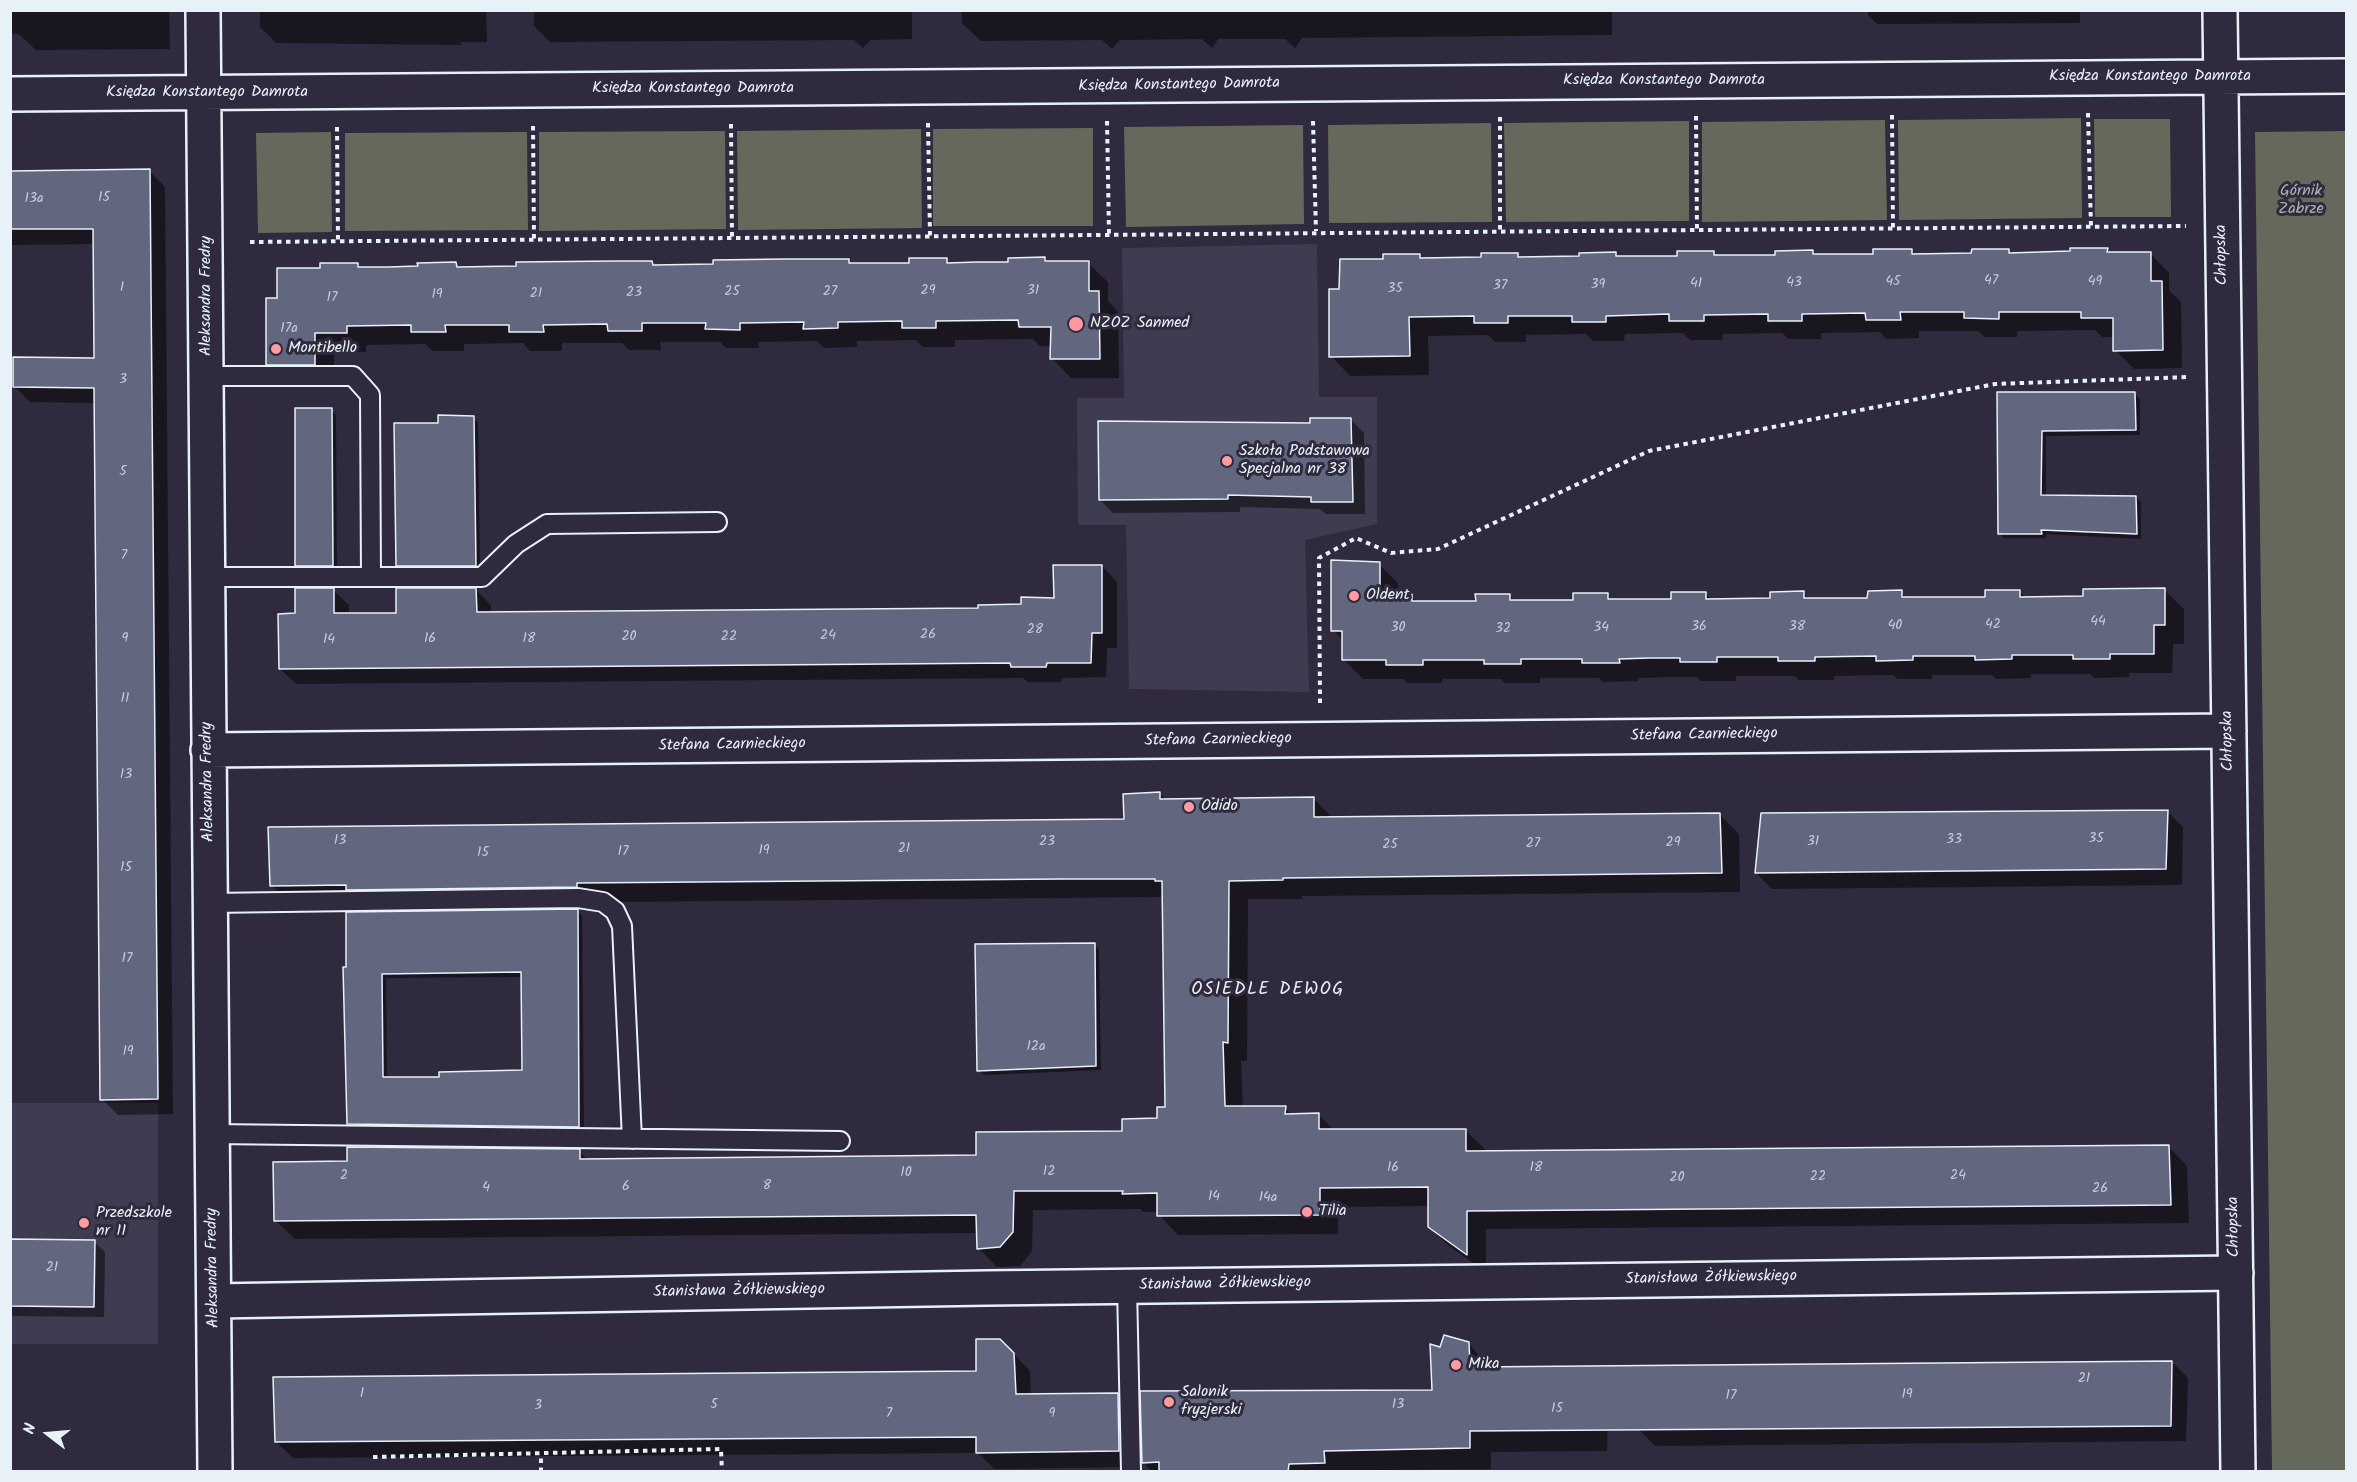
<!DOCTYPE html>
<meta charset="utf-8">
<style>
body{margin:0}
#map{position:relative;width:2357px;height:1482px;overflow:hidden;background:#2f2a3d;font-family:Kalam,sans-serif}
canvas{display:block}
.frame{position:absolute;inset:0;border:12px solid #e8f1f8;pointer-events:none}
.north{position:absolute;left:18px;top:1404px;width:60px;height:60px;-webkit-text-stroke:4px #2f2a3d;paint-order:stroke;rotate:286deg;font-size:16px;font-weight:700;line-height:24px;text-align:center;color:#e8f1f8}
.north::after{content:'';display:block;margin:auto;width:21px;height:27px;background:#e8f1f8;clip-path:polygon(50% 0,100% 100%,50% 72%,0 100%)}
</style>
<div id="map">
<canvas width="2357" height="1482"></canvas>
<div class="frame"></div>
<div class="north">N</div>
</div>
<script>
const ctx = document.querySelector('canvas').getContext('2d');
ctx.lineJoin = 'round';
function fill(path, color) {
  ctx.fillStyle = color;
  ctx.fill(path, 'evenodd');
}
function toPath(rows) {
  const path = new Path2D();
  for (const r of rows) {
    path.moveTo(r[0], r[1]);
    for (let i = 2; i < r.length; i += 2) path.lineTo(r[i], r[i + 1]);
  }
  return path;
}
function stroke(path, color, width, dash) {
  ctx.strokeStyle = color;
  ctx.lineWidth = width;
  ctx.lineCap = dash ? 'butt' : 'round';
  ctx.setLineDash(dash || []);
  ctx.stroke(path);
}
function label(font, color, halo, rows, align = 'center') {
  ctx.font = font + ' Kalam,sans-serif';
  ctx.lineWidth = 6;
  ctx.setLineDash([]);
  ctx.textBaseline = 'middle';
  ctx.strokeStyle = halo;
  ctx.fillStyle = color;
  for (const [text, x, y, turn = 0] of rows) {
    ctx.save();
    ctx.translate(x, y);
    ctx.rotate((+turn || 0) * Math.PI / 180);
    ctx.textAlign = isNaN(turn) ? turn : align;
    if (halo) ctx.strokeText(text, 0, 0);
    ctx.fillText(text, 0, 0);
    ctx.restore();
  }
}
fill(toPath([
 [1317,244,1319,397,1377,397,1377,524,1305,540,1309,692,1129,689,1126,525,1078,525,1077,398,1124,398,1122,248],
 [10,1103,158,1103,158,1344,11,1344]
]), '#3e3c51');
fill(toPath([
 [2081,118,2082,218,1899,220,1898,120],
 [2094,119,2170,119,2171,217,2095,217],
 [1885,120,1887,220,1702,222,1702,122],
 [1689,121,1689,221,1506,222,1504,123],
 [1491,123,1492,222,1329,223,1328,125],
 [1303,125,1304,224,1126,227,1124,127],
 [1093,128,1093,226,933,226,933,129],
 [921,129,922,228,738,230,737,131],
 [725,131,726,229,539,231,539,132],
 [2346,131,2346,1471,2272,1471,2255,132],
 [331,132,332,232,258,233,256,133],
 [527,132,528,230,345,231,345,133]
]), '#64695b');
fill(toPath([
 [10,10,169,10,170,49,36,50,19,34,10,34],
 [260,10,486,10,487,42,461,42,461,45,276,43,260,27],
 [534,10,912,10,912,39,871,40,863,48,854,40,550,42,534,26],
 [962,10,1612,10,1612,35,1302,38,1295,48,1285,39,1218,39,1212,48,1202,39,1120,40,1112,49,1102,40,981,41,962,23],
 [1868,10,2080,10,2080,23,1877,24,1868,15],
 [149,171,165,187,173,1114,118,1115,102,1099,95,403,30,402,14,386,95,359,95,244,10,245,10,172],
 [2107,249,2112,254,2150,253,2169,273,2169,290,2181,302,2182,368,2134,369,2115,350,2114,337,2102,337,2095,330,2017,331,2017,337,1985,337,1978,331,1919,331,1919,338,1886,339,1880,332,1821,333,1821,339,1789,339,1782,333,1723,334,1722,340,1690,340,1683,333,1625,334,1624,341,1593,341,1586,334,1526,335,1526,342,1495,342,1488,335,1428,336,1429,375,1350,376,1331,356,1341,290,1385,260,1420,255,1424,259,1483,259,1517,255,1521,258,1580,258,1616,254,1620,258,1678,257,1714,253,1718,257,1776,256,1812,252,1816,256,1875,255,1911,250,1916,255,1973,254,2008,250,2012,254],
 [1044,259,1049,263,1088,263,1108,282,1108,301,1118,312,1119,378,1071,378,1052,358,1052,346,1040,346,1033,339,955,340,955,347,923,347,916,340,857,341,857,347,824,348,817,341,758,342,759,348,726,348,720,342,660,342,661,350,629,350,622,343,562,343,562,351,530,351,523,343,464,344,464,351,432,351,425,344,366,345,366,352,334,352,334,384,287,384,267,364,278,299,322,269,357,264,361,268,388,268,456,264,460,268,652,262,656,266,848,260,853,265,911,264,946,260,951,264,1010,263],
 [1998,394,2135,394,2140,399,2140,435,2046,436,2046,497,2136,497,2141,502,2141,539,2046,534,2046,538,2004,538,1999,533],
 [331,410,336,415,337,570,302,570,297,565],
 [473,418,478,423,480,570,402,570,397,565,440,425],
 [1351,420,1364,433,1365,514,1326,514,1320,509,1240,507,1240,512,1113,513,1100,500,1311,425],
 [1379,564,1398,583,1399,596,1411,596,1418,602,1477,602,1509,595,1516,602,1575,601,1607,594,1613,601,1673,601,1705,594,1712,600,1772,600,1803,593,1809,599,1869,599,1901,592,1908,599,1987,598,2019,591,2026,598,2085,597,2164,590,2184,609,2184,644,2173,644,2172,673,2129,673,2129,677,2094,678,2090,674,2031,674,2031,678,1996,679,1992,675,1932,675,1932,679,1897,679,1893,675,1834,676,1834,680,1799,680,1795,676,1736,676,1736,681,1701,681,1697,677,1671,677,1638,678,1638,681,1603,682,1599,678,1540,678,1540,683,1505,683,1501,679,1442,679,1442,683,1407,683,1403,679,1363,679,1344,660,1344,641,1333,630],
 [1102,566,1117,582,1117,648,1107,648,1106,677,1062,678,1061,682,1028,682,1023,678,296,684,280,669,296,615,333,590,349,605,349,615,398,614,476,590,491,605,491,614,980,609,1023,606,1055,600],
 [1160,794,1167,800,1314,799,1333,818,1720,815,1739,834,1740,892,1302,896,1302,899,1248,899,1247,1061,1241,1061,1243,1108,1285,1108,1292,1115,1319,1115,1334,1130,1465,1130,1485,1149,1485,1153,2168,1146,2187,1166,2189,1223,1486,1229,1486,1272,1449,1246,1429,1227,1429,1206,1338,1207,1338,1234,1178,1235,1159,1215,1159,1212,1143,1212,1140,1209,1033,1210,1032,1251,1020,1266,997,1267,978,1248,978,1233,295,1239,275,1220,349,1162,579,1151,588,1160,977,1156,1123,1133,1158,1119,1167,1108,1164,897,291,905,272,885,1125,821],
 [2167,811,2183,827,2182,885,1772,889,1756,873],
 [577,911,582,916,584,1131,353,1129,348,1124,347,968],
 [523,977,523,1072,440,1078,387,1078,386,978],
 [1094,944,1099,949,1101,1070,984,1075,979,1070],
 [10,1241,94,1242,105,1252,104,1317,10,1316],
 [1000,1340,1030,1371,1031,1395,1117,1394,1134,1411,1135,1467,994,1469,978,1453,293,1458,276,1442,977,1372],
 [1469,1344,1490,1368,1609,1388,1607,1451,1491,1452,1491,1469,1152,1472,1144,1463,1433,1391,1442,1349],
 [2172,1362,2188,1378,2186,1441,1655,1446,1639,1430]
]), '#0007');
const building = toPath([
 [150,169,158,1099,100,1100,94,388,13,387,13,357,94,358,93,229,10,229,10,171,150,169],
 [2070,248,2108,248,2107,252,2151,252,2151,281,2162,281,2163,350,2113,351,2113,318,2081,318,2081,312,1999,312,1999,319,1964,318,1964,312,1900,312,1901,320,1866,320,1865,313,1802,314,1802,321,1768,321,1768,314,1704,315,1704,321,1669,321,1669,314,1606,316,1606,322,1572,322,1572,316,1508,316,1508,323,1474,323,1474,316,1409,317,1410,356,1329,357,1329,289,1339,289,1340,259,1383,259,1383,254,1420,254,1420,258,1481,257,1481,253,1518,253,1518,257,1579,256,1579,253,1616,252,1616,256,1677,256,1677,251,1714,251,1714,255,1775,255,1775,251,1813,250,1813,254,1873,254,1873,249,1912,249,1912,254,1971,253,1972,249,2009,249,2009,253,2070,251,2070,248],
 [1045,257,1045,261,1089,261,1089,291,1099,291,1100,359,1050,359,1051,327,1019,327,1018,320,936,321,936,328,902,328,902,321,838,322,838,328,803,329,804,322,740,323,740,330,705,329,706,323,642,323,642,331,608,331,607,324,543,325,544,332,509,332,509,325,445,325,446,332,411,332,411,325,347,326,347,333,315,333,315,365,266,365,266,298,277,298,277,268,320,268,320,263,358,263,358,267,388,267,418,266,417,263,456,262,457,267,516,266,516,262,618,261,652,261,653,265,713,264,713,260,784,259,849,259,849,263,909,263,909,258,947,258,947,263,977,262,1008,262,1008,258,1045,257],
 [1997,392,2135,392,2136,430,2042,431,2041,495,2136,496,2137,534,2041,530,2042,534,1998,534,1997,392],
 [295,408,332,408,333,566,295,566,295,408],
 [438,415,474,416,476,566,396,566,394,423,438,423,438,415],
 [1310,418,1351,418,1353,502,1311,502,1311,497,1228,495,1228,499,1099,500,1098,421,1310,423,1310,418],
 [1331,560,1380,562,1380,594,1412,594,1412,601,1476,601,1475,594,1510,594,1510,600,1573,600,1573,593,1608,593,1608,599,1671,599,1671,592,1706,592,1706,599,1770,598,1770,592,1804,591,1804,598,1867,598,1868,591,1902,590,1902,597,1985,597,1985,590,2020,590,2020,597,2083,596,2083,589,2165,588,2165,625,2154,625,2154,654,2110,654,2110,659,2073,659,2073,655,2012,655,2012,659,1975,660,1975,656,1913,656,1913,660,1876,661,1876,656,1815,657,1815,661,1778,661,1778,657,1717,657,1717,662,1680,662,1680,658,1650,658,1619,659,1620,663,1582,663,1582,659,1521,659,1521,664,1484,664,1484,660,1423,660,1423,665,1386,665,1386,660,1342,660,1342,631,1331,631,1331,560],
 [1053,565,1102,565,1102,633,1092,633,1091,663,1047,663,1046,667,1011,667,1010,663,279,669,278,614,295,613,295,588,334,588,334,613,396,613,396,588,476,588,477,612,978,608,978,605,1021,604,1021,597,1054,598,1053,565],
 [1160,792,1160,799,1314,797,1314,817,1720,813,1722,873,1283,878,1283,880,1229,881,1228,1043,1223,1042,1225,1106,1286,1106,1285,1114,1319,1113,1319,1129,1466,1129,1466,1151,2169,1145,2171,1205,1467,1211,1467,1255,1428,1227,1428,1187,1320,1188,1320,1215,1157,1216,1157,1193,1122,1194,1123,1191,1014,1191,1013,1232,1000,1247,977,1249,976,1215,274,1221,273,1162,347,1161,347,1147,580,1149,580,1159,976,1155,976,1132,1122,1131,1122,1119,1157,1118,1157,1107,1165,1107,1162,881,1155,881,1155,879,1061,879,577,883,577,887,346,890,346,885,270,886,268,827,1124,819,1123,794,1160,792],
 [2168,810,2166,869,1755,873,1761,813,2168,810],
 [578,909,579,1127,347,1124,343,967,346,967,346,912,578,909],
 [521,972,522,1070,439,1072,439,1077,383,1077,382,974,521,972],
 [1095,943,1096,1066,977,1071,975,944,1095,943],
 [10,1239,95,1240,94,1307,10,1306,10,1239],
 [1444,1335,1469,1342,1470,1367,2172,1361,2171,1426,1470,1431,1470,1448,1324,1451,1325,1463,1289,1464,1288,1472,1159,1472,1159,1462,1142,1463,1140,1391,1432,1390,1430,1344,1440,1347,1444,1335],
 [976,1339,1000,1339,1014,1353,1016,1394,1118,1393,1119,1451,976,1453,976,1437,275,1442,273,1377,976,1371,976,1339]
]);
fill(building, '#62667f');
stroke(building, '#e8f1f8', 1.5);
const lane = toPath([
 [207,376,353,376,370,395,371,577],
 [208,577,482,577,516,544,547,524,717,522],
 [210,903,578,898,603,902,615,911,622,926,632,1139],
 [212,1134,840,1141],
 [1127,1287,1131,1472]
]);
const street = toPath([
 [203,10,215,1472],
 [2220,10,2238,1472],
 [10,94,2346,76],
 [208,750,2229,731],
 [214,1301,987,1288,2236,1273]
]);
stroke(lane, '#e8f1f8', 22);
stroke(street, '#e8f1f8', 38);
stroke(toPath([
 [2088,113,2091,227],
 [1892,115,1893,228],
 [1696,116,1697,229],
 [1500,117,1500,230],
 [1107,121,1109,234],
 [1313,121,1316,231],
 [928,123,930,236],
 [731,124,732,238],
 [533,126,534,239],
 [337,127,338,241],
 [250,242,2186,226],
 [1320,703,1319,558,1356,538,1391,553,1438,549,1649,451,1995,384,2189,377],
 [373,1457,721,1449,722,1472],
 [541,1472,541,1454]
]), '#e8f1f8', 4, [4.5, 4.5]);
stroke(lane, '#2f2a3d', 18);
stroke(street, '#2f2a3d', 33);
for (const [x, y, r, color] of [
 [1076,324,8,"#ff9aa2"],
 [276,349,6,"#ff9aa2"],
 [1227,461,6,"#ff9aa2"],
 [1354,596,6,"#ff9aa2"],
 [1189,807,6,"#ff9aa2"],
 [1307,1212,6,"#ff9aa2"],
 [84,1223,6,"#ff9aa2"],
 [1456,1365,6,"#ff9aa2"],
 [1169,1402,6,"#ff9aa2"]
]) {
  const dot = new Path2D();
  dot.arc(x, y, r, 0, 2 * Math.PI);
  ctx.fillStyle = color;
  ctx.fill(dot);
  stroke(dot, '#2f2a3d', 2);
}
label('14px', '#c6ceda', null, [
 ["15",104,199],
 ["13a",34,200],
 ["47",1991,282],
 ["45",1893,283],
 ["49",2095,283],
 ["43",1794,284],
 ["41",1696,285],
 ["39",1598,286],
 ["37",1500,287],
 ["1",122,289],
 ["35",1395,290],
 ["29",928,292],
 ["31",1033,292],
 ["25",732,293],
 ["27",830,293],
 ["23",634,294],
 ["21",536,295],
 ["19",437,296],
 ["17",332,299],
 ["17a",289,330],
 ["3",123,381],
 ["5",123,473],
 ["7",124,557],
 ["44",2098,623],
 ["42",1993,626],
 ["40",1895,627],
 ["36",1699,628],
 ["38",1797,628],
 ["30",1398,629],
 ["34",1601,629],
 ["32",1503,630],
 ["28",1035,631],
 ["26",928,636],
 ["24",828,637],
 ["20",629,638],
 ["22",729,638],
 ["9",125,640],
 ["16",430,640],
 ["18",529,640],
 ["14",329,641],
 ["11",125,700],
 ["13",126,776],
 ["35",2096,840],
 ["33",1954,841],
 ["13",340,842],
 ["23",1047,843],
 ["31",1813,843],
 ["29",1673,844],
 ["27",1533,845],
 ["25",1390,846],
 ["21",904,850],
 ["19",764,852],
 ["17",623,853],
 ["15",483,854],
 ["15",126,869],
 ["17",127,960],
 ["12a",1036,1048],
 ["19",128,1053],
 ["16",1393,1169],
 ["18",1536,1169],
 ["12",1049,1173],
 ["10",906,1174],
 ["2",344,1177],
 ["24",1958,1177],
 ["22",1818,1178],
 ["20",1677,1179],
 ["8",767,1187],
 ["6",626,1188],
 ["4",486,1189],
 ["26",2100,1190],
 ["14",1214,1198],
 ["14a",1268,1199],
 ["21",52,1269],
 ["21",2084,1380],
 ["1",362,1395],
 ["19",1907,1396],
 ["17",1731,1397],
 ["5",714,1406],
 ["13",1398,1406],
 ["3",538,1407],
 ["15",1557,1410],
 ["7",889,1415],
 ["9",1052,1415]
]);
label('16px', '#e8f1f8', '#2f2a3d', [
 ["Księdza Konstantego Damrota",2150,77],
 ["Księdza Konstantego Damrota",1664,81],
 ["Księdza Konstantego Damrota",1179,86,-1],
 ["Księdza Konstantego Damrota",693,89],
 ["Księdza Konstantego Damrota",207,93],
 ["Chłopska",2223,255,-91],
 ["Aleksandra Fredry",207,296,-90],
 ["Stefana Czarnieckiego",1704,736,-1],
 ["Stefana Czarnieckiego",1218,741,-1],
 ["Chłopska",2229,741,-91],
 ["Stefana Czarnieckiego",732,746,-1],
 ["Aleksandra Fredry",209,782,-91],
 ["Chłopska",2235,1227,-91],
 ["Aleksandra Fredry",214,1268,-91],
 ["Stanisława Żółkiewskiego",1711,1279,-1],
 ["Stanisława Żółkiewskiego",1225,1285,-1],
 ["Stanisława Żółkiewskiego",739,1292,-1]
]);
label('16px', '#adb4b1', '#2f2a3d', [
 ["Górnik",2301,192],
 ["Zabrze",2301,210]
]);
label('16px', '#e8f1f8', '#2f2a3d', [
 ["NZOZ Sanmed",1090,324],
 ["Montibello",288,349],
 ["Szkoła Podstawowa",1239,452],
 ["Specjalna nr 38",1239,470],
 ["Oldent",1366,596],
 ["Odido",1201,807],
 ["Tilia",1319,1212],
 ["Przedszkole",96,1214],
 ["nr 11",96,1232],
 ["Mika",1468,1365],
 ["Salonik",1181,1393],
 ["fryzjerski",1181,1411]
], 'left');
ctx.letterSpacing = '1.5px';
label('18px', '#e8f1f8', '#2f2a3d', [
 ["OSIEDLE DEWOG",1268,991]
]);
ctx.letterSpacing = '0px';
</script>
